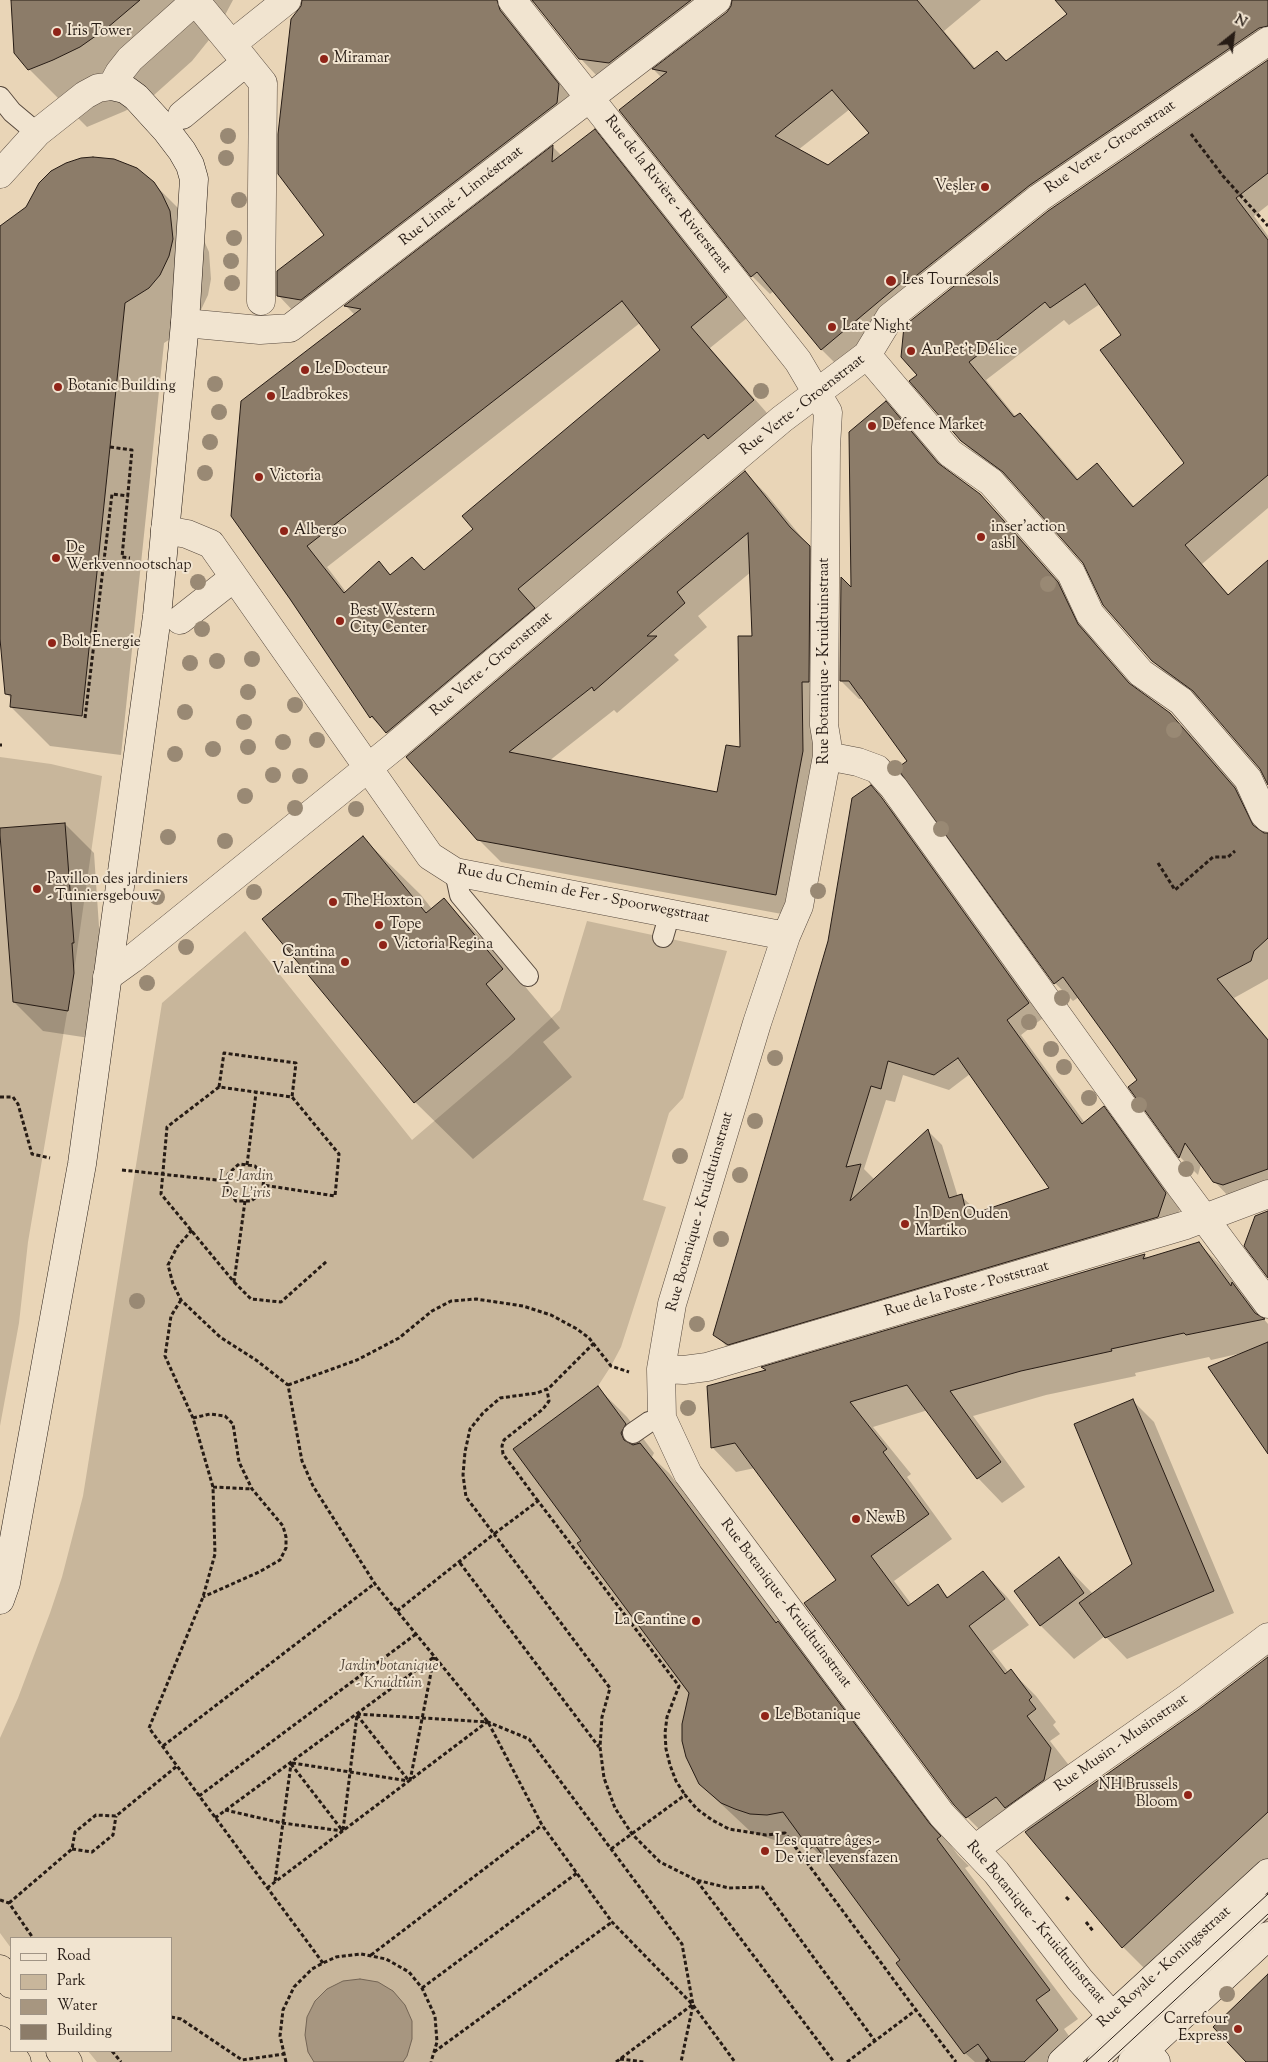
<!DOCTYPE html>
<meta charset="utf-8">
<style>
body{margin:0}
#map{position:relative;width:1268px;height:2062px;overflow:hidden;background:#e9d5b7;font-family:"Sorts Mill Goudy",serif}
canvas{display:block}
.legend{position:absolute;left:10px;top:1937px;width:162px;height:115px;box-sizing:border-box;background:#f1e4d0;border:1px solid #a09485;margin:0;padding:6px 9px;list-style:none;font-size:15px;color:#271c15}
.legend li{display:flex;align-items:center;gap:10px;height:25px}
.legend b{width:25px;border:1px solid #a09485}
.north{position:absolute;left:1208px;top:10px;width:50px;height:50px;-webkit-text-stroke:4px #f1e4d0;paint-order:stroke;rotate:29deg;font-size:14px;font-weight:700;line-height:20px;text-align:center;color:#271c15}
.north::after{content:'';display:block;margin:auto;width:18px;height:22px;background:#271c15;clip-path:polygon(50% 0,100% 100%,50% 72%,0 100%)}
</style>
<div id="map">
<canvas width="1268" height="2062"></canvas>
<ul class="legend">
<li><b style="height:6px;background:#f1e4d0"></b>Road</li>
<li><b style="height:14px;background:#c8b69b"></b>Park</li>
<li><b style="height:14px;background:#a79680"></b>Water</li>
<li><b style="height:14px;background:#8c7c69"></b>Building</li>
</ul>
<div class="north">N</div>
</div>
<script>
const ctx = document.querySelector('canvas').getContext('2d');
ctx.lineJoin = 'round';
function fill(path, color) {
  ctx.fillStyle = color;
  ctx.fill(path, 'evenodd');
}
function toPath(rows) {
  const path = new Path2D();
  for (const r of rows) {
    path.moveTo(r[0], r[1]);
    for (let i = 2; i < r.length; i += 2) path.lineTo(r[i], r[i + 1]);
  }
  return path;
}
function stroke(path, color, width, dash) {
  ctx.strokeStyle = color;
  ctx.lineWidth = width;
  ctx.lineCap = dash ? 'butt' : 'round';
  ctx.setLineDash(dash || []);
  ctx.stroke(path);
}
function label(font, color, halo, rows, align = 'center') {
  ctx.font = font + ' "Sorts Mill Goudy",serif';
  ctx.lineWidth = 4;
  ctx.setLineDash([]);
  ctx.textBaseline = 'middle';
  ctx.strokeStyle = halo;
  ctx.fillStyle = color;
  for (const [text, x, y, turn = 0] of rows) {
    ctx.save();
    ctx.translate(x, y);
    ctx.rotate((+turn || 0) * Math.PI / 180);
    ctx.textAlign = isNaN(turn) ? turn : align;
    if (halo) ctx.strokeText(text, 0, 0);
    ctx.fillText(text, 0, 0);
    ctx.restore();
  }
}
fill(toPath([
 [0,757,51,764,102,776,74,972,28,1242,19,1323,0,1426],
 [587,921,727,951,683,1098,669,1113,643,1200,666,1207,621,1347,611,1366,598,1386,1050,1990,1036,2000,1058,2030,1024,2062,97,2062,88,2051,171,2051,171,1938,11,1938,11,1948,0,1933,0,1738,18,1698,50,1613,62,1577,83,1496,162,1003,245,931,412,1140,508,1058,560,1010]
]), '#c8b69b');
const water = toPath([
 [360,1979,378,1982,393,1991,405,2005,412,2021,412,2039,407,2056,403,2062,314,2062,308,2052,305,2035,307,2017,315,2001,327,1989,343,1981,360,1979]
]);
fill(water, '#a79680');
stroke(water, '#746555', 1);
fill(toPath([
 [12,0,233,0,217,30,192,61,154,95,125,111,87,127,29,69],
 [303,0,981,0,944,31,976,69,1006,62,1068,14,1057,0,1268,0,1268,52,1048,203,840,368,822,350,774,291,770,294,752,276,662,78,654,70,728,13,733,3,598,77,580,58,536,3,528,2,514,22,518,29,576,103,296,314,278,295,326,235],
 [850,109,871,133,828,167,798,150],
 [1268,61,1268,205,1254,216,1268,236,1268,508,1202,564,1229,595,1268,562,1268,782,1261,768,1206,704,1171,679,1152,660,1084,562,1016,485,980,459,962,441,911,381],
 [1100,304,1123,335,1185,463,1135,507,1096,465,1079,480,1038,432,1020,414,1016,417,986,380,1064,320,1069,325],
 [594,131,615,151,747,318,710,348,774,421,391,737,371,717,232,516,355,315,346,306,553,147,562,156],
 [640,323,662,351,475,530,425,571,391,575,379,563,346,592,327,567],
 [153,183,193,223,201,234,209,252,211,279,208,295,199,314,189,327,164,343,121,755,50,746,11,707,12,699,6,693,2,644,0,642,0,234],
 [886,403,904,421,945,469,980,495,998,513,1076,601,1096,644,1135,689,1170,714,1188,732,1253,807,1266,834,1268,834,1268,979,1234,998,1268,1039,1268,1193,1232,1200,1214,1181,1201,1164,1198,1175,1180,1157,1130,1087,1139,1080,1079,997,1073,1001,1055,983,909,761,864,699,859,699,841,681,853,590],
 [745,472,767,495,812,550,832,570,798,917,501,862,478,839,408,757],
 [751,572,753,637,741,749,718,793,549,761,614,710,617,713,679,660,674,655,707,627,698,616],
 [870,787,896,814,1043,1018,1021,1035,1085,1123,1104,1108,1118,1123,1180,1209,1172,1231,729,1349,715,1334,829,941],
 [970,1074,1051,1188,977,1214,976,1210,961,1196,958,1197,942,1145,928,1131,875,1180,864,1169,886,1100,895,1102,903,1075,949,1090],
 [65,824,94,853,102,971,96,1039,43,1031,14,1002],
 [363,838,421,895,432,909,444,900,501,958,560,1028,543,1042,572,1077,473,1159,415,1102],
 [1198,1243,1223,1268,1242,1294,1268,1324,1268,1452,1242,1353,1211,1360,1209,1357,1135,1373,1136,1376,1046,1395,973,1416,1025,1487,1002,1503,978,1478,928,1410,873,1427,911,1474,907,1477,952,1539,894,1581,912,1605,938,1586,949,1598,983,1572,1007,1597,1029,1625,992,1651,1009,1673,1011,1671,1036,1696,1056,1722,1053,1725,1060,1734,1050,1741,1075,1773,1068,1803,1199,1711,1268,1658,1268,1867,1152,1976,1123,1947,1020,1821,992,1842,967,1817,837,1580,755,1468,736,1472,712,1447,767,1371,764,1368,1144,1255,1148,1259],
 [598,1388,627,1417,654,1453,652,1457,669,1473,792,1637,807,1652,958,1855,969,1866,965,1868,1078,2019,1064,2029,1086,2060,1083,2062,975,2062,965,2053,902,1961,838,1874,807,1842,780,1842,751,1832,700,1784,691,1692,582,1541],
 [1133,1401,1154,1422,1234,1613,1127,1659,1105,1636,1074,1659,1040,1625,1059,1559,1093,1594,1134,1564]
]), '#0003');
const building = toPath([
 [11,0,140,0,107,28,80,47,53,60,28,70,14,53,11,0],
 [302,0,497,0,500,10,559,84,557,103,301,300,277,296,277,271,324,235,278,174,278,134,291,19,301,6,302,0],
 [532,0,691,0,609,63,579,59,532,0],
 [732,0,917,0,974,69,997,51,1006,61,1067,14,1055,0,1268,0,1268,26,1259,28,1030,185,907,283,908,277,821,350,757,272,751,277,619,110,667,72,652,69,727,12,731,6,732,0],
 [832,90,869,133,828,165,775,136,832,90],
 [1268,60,1268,173,1236,198,1268,240,1268,475,1185,545,1228,595,1268,560,1268,785,1260,769,1193,691,1152,661,1103,605,1083,563,1003,472,961,441,909,381,917,375,901,357,904,326,1048,211,1268,60],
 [1085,284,1121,335,1100,350,1184,463,1133,507,1097,463,1077,480,1020,413,1014,417,969,362,1045,302,1050,308,1085,284],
 [595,129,727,297,691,327,754,400,708,439,704,434,518,589,535,608,386,733,372,716,370,718,290,599,231,516,241,401,361,309,344,306,553,145,552,162,595,129],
 [622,301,660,350,462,516,473,529,424,570,412,557,390,575,379,561,344,593,307,546,622,301],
 [93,157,114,159,137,168,154,182,162,194,170,211,173,239,169,256,160,275,149,288,125,303,82,716,10,707,11,695,5,694,0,639,0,226,26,207,39,183,51,171,66,163,81,158,93,157],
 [886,401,938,463,980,494,1058,582,1078,624,1129,683,1170,713,1235,788,1253,825,1264,833,1268,833,1268,938,1254,951,1251,961,1217,979,1268,1040,1268,1169,1223,1185,1213,1182,1185,1143,1179,1158,1128,1087,1137,1080,1113,1046,1063,977,1054,984,897,768,907,761,849,681,840,681,841,577,851,587,849,432,886,401],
 [745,471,790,527,810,546,809,682,802,682,803,751,776,895,477,840,406,757,745,471],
 [748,533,752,636,738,636,740,747,726,745,717,792,509,752,592,687,594,691,657,636,647,636,685,603,677,592,748,533],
 [871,785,882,798,1029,1003,1007,1020,1082,1124,1104,1106,1166,1193,1158,1217,728,1345,713,1335,828,941,852,798,871,785],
 [958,1058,1049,1188,967,1216,962,1194,949,1198,928,1129,850,1201,861,1164,846,1167,871,1086,881,1089,888,1061,934,1075,958,1058],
 [65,823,74,943,72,943,74,973,68,1011,13,1002,0,835,0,828,65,823],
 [363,836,426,913,444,898,503,969,486,984,515,1019,414,1103,262,919,363,836],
 [1268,1211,1268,1278,1244,1246,1255,1216,1268,1211],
 [1199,1242,1231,1286,1232,1282,1255,1313,1265,1319,1186,1335,1184,1333,1111,1349,1112,1351,1021,1371,950,1391,1001,1462,977,1479,907,1385,850,1402,887,1449,883,1452,929,1514,871,1556,908,1606,938,1584,947,1598,983,1571,1005,1599,969,1626,1005,1674,1011,1669,1032,1697,1029,1700,1036,1709,1027,1716,1051,1748,1044,1780,1005,1808,996,1797,966,1818,954,1805,804,1603,836,1580,735,1443,711,1448,707,1386,766,1370,761,1367,1145,1254,1143,1259,1199,1242],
 [1268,1342,1268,1454,1208,1367,1268,1342],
 [598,1386,626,1424,621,1433,624,1440,633,1445,640,1443,664,1473,776,1623,778,1621,930,1824,941,1836,937,1839,1050,1990,1036,2000,1058,2030,1024,2062,991,2062,978,2044,964,2054,896,1963,900,1960,815,1845,810,1849,783,1812,767,1815,750,1814,735,1809,721,1803,699,1784,686,1757,682,1741,682,1724,689,1693,577,1543,581,1541,513,1449,598,1386],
 [1133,1399,1214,1591,1105,1638,1079,1603,1132,1564,1074,1424,1133,1399],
 [1059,1557,1084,1593,1040,1626,1014,1591,1059,1557],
 [1268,1657,1268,1812,1122,1948,1025,1832,1198,1710,1268,1657],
 [1268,1974,1268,2062,1246,2062,1213,2027,1268,1974]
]);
fill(building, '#8c7c69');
stroke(building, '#271c15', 1);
const lane = toPath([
 [0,97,12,112,37,133],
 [455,872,460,895,528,976],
 [663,937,670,913],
 [633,1433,649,1422,662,1418],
 [1097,2062,1268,1904]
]);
const street = toPath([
 [512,0,798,361,828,412,826,447,824,725,827,743,827,756,799,906,786,936,757,1023,672,1304,661,1369,662,1418,688,1474,942,1815,996,1872,1080,1980,1112,2016],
 [232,44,287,0],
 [246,62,263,83,261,301],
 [182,115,246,62,203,10],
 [0,174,37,133,85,95,98,88,112,86,119,73,130,59,196,0],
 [185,323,260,330,290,328,717,0],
 [867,355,950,453,991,482,1071,573,1090,614,1141,673,1181,701,1248,779,1264,814,1268,818],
 [165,530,187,534,211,544,430,856,455,872,786,936],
 [180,620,227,583],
 [827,756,858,762,877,769,894,788,1181,1187,1268,1304],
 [107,977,132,959,395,746,782,419,867,355,890,317,1039,198,1268,41],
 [661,1369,684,1370,707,1367,1186,1225,1268,1194],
 [975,1849,1024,1813,1189,1697,1268,1637]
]);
const secondary = toPath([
 [0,1600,6,1583,17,1522,82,1164,157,616,185,323,194,179,190,165,182,151,166,130,136,97,125,89,112,86],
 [1112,2016,1156,2062],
 [1062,2062,1268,1873],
 [1132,2062,1268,1936]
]);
const highway = toPath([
 [0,1969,11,1984],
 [0,2040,17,2062],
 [60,2051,68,2062]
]);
stroke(lane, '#584a3e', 22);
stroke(street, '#584a3e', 29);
stroke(secondary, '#271c15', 29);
stroke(highway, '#271c15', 29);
stroke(toPath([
 [1191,134,1223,176,1268,226],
 [110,447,132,450,122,557,130,558],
 [85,718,112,494,129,496],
 [0,745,2,745],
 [1158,863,1175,890,1213,857,1228,857,1235,851],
 [219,1087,224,1053,296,1063,292,1097],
 [0,1097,13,1097,18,1104,32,1154,50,1158],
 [247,1165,256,1093],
 [122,1170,227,1181,228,1174,239,1164,255,1166,264,1178,262,1193,251,1201,236,1201,227,1189,227,1181],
 [245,1201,234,1282,161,1194,167,1127,219,1087,292,1097,339,1154,335,1196,263,1185],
 [192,1230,177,1247,168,1265,173,1284,181,1300,220,1337,256,1360,288,1385,302,1461,313,1486,375,1584,488,1722,542,1825,612,1922,693,2005,735,2062],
 [234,1282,251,1299,281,1302,327,1261],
 [181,1300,171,1316,165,1356,193,1418,213,1487,215,1554,203,1597,149,1728,323,1963],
 [594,1343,549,1388,537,1393,500,1398,483,1413,470,1429,465,1452,463,1475,466,1497,494,1534,538,1501,679,1686,667,1717,665,1733,666,1749,670,1765,676,1781,685,1795],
 [288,1385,357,1360,399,1338,432,1311,451,1301,476,1299,523,1306,551,1315,577,1329,589,1338,611,1366,629,1372],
 [193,1418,210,1414,225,1416,233,1424,239,1462,252,1489,283,1526,286,1537,286,1548,280,1560,259,1572,203,1597],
 [213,1487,252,1489],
 [538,1501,503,1454,502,1446,504,1440,543,1409,549,1401,547,1390],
 [460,1563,599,1747],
 [397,1611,494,1534,610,1688,602,1717,600,1747,604,1778,615,1808,632,1834,660,1862,696,1880,729,1888,762,1887,875,2041],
 [357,1714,488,1722,529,1739,682,1944,693,2005,681,2062],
 [357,1715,409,1781],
 [163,1746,374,1584],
 [292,1763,409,1781],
 [291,1764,342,1830],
 [410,1781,434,1657],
 [199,1796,416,1634],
 [225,1810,282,1823,343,1831],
 [215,1818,434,1657],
 [343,1830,357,1715],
 [72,1849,92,1852,113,1835,116,1816],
 [611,1849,685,1795,697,1809,712,1820,729,1829,766,1835,785,1833,916,2010],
 [275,1881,291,1764],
 [697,1881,834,2062],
 [267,1888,487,1722],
 [1066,1897,1069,1900],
 [0,1900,9,1903,33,1938],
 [9,1903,72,1849,75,1832,96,1815,116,1816,177,1766],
 [1086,1922,1093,1931],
 [371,1955,542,1825],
 [422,1988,577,1873],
 [171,2017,181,2019,242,2060,284,2054],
 [112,2051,121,2062],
 [434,2052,612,1922],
 [620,2059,644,2062],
 [286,2062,280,2036,283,2010,294,1987,312,1969,323,1963,336,1957,361,1954,386,1959,409,1972,422,1988,435,2016,437,2042,431,2062],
 [616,2062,692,2005],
 [847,2062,916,2010,956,2062],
 [986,2062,989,2059]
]), '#271c15', 3, [4, 2.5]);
stroke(lane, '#f1e4d0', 20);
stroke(street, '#f1e4d0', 28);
stroke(secondary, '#f1e4d0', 28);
stroke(highway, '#e9d5b7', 28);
stroke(toPath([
 [1086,2062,1268,1894],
 [1108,2062,1268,1914]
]), '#271c15', 1);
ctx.fillStyle = '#998974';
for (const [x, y] of [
 [228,136],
 [226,158],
 [239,200],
 [234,238],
 [231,261],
 [232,283],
 [215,384],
 [761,391],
 [219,412],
 [210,442],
 [205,473],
 [198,582],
 [1048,584],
 [202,629],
 [252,659],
 [217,661],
 [190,663],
 [248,692],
 [295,705],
 [185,712],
 [244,722],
 [1174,730],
 [317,740],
 [283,742],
 [248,747],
 [213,749],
 [175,754],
 [895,768],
 [273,775],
 [300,776],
 [245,796],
 [295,808],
 [356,809],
 [941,829],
 [168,837],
 [225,841],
 [818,891],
 [254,892],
 [157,897],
 [186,947],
 [147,983],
 [1062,998],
 [1029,1022],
 [1051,1049],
 [775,1058],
 [1064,1067],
 [1089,1098],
 [1139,1105],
 [755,1121],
 [680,1156],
 [1186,1169],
 [740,1175],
 [721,1239],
 [137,1301],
 [697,1324],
 [688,1408],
 [1227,1994]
]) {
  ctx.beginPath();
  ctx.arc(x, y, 8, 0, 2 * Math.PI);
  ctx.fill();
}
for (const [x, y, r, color] of [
 [57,32,5,"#8f2418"],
 [324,59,5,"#8f2418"],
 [985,187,5,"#8f2418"],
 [891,281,6,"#8f2418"],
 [832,327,5,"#8f2418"],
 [911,351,5,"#8f2418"],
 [305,370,5,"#8f2418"],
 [58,387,5,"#8f2418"],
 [271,396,5,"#8f2418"],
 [872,426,5,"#8f2418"],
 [259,477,5,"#8f2418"],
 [284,531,5,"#8f2418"],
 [981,537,5,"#8f2418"],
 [56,558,5,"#8f2418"],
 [340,621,5,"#8f2418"],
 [52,643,5,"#8f2418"],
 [37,889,5,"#8f2418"],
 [333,902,5,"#8f2418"],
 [379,925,5,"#8f2418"],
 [383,945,5,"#8f2418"],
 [345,962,5,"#8f2418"],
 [905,1224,5,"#8f2418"],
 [856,1519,5,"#8f2418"],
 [696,1621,5,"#8f2418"],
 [765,1716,5,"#8f2418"],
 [1188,1795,5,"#8f2418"],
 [765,1851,5,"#8f2418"],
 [1238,2029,5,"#8f2418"]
]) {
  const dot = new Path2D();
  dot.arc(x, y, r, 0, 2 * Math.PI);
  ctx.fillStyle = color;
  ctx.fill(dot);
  stroke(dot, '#f1e4d0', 2);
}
label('15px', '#271c15', '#f1e4d0', [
 ["Iris Tower",67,32],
 ["Miramar",334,59],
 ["Veşler",975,187,"right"],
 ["Les Tournesols",902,281],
 ["Late Night",842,327],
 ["Au Pet't Délice",921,351],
 ["Le Docteur",315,370],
 ["Botanic Building",68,387],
 ["Ladbrokes",281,396],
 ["Defence Market",882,426],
 ["Victoria",269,477],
 ["inser’action",991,528],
 ["asbl",991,545],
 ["Albergo",294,531],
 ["De",66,549],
 ["Werkvennootschap",66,566],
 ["Best Western",350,612],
 ["City Center",350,629],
 ["Bolt Energie",62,643],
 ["Pavillon des jardiniers",47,880],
 ["- Tuiniersgebouw",47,897],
 ["The Hoxton",343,902],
 ["Tope",389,925],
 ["Victoria Regina",393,945],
 ["Cantina",335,953,"right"],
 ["Valentina",335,970,"right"],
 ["In Den Ouden",915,1215],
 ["Martiko",915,1232],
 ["NewB",866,1519],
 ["La Cantine",686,1621,"right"],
 ["Le Botanique",775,1716],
 ["NH Brussels",1178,1786,"right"],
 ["Bloom",1178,1803,"right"],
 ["Les quatre âges -",775,1842],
 ["De vier levensfazen",775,1859],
 ["Carrefour",1228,2020,"right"],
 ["Express",1228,2037,"right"]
], 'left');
label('15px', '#271c15', '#f1e4d0', [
 ["Rue Verte - Groenstraat",1111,148,-34],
 ["Rue de la Rivière - Rivierstraat",667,195,52],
 ["Rue Linné - Linnéstraat",462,197,-38],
 ["Rue Verte - Groenstraat",803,406,-38],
 ["Rue Botanique - Kruidtuinstraat",825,661,-90],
 ["Rue Verte - Groenstraat",492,665,-40],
 ["Rue du Chemin de Fer - Spoorwegstraat",583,895,11],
 ["Rue Botanique - Kruidtuinstraat",701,1212,-74],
 ["Rue de la Poste - Poststraat",967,1290,-16],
 ["Rue Botanique - Kruidtuinstraat",785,1604,53],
 ["Rue Musin - Musinstraat",1122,1744,-35],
 ["Rue Botanique - Kruidtuinstraat",1035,1923,50],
 ["Rue Royale - Koningsstraat",1165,1968,-42]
]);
label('italic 15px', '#574a3d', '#f1e4d0', [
 ["Le Jardin",246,1177],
 ["De L'iris",246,1194],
 ["Jardin botanique",389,1667],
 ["- Kruidtuin",389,1684]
]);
</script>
